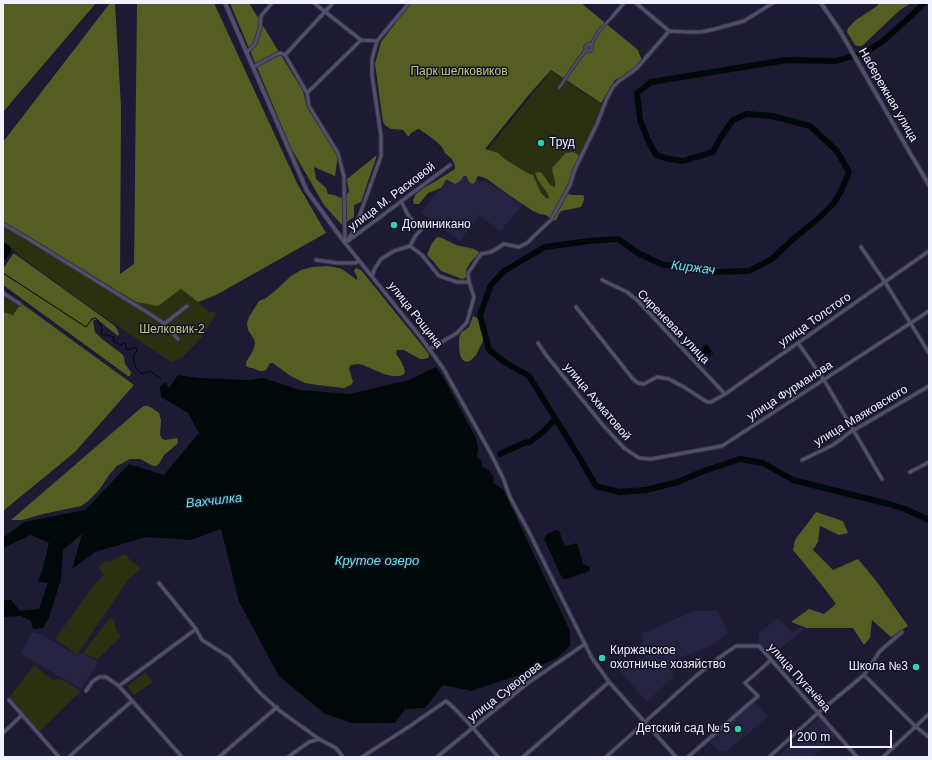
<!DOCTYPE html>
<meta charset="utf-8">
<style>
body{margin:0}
#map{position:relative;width:932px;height:760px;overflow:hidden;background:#1d1b33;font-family:Helvetica,sans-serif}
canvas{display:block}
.frame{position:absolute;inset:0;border:4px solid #f1f1ff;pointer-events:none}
.scale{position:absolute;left:790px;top:730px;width:102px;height:18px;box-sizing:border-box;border:2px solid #f1f1ff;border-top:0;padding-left:5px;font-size:12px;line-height:14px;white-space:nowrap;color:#f1f1ff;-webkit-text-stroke:3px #141229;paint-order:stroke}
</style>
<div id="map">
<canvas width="932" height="760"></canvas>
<div class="frame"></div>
<div class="scale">200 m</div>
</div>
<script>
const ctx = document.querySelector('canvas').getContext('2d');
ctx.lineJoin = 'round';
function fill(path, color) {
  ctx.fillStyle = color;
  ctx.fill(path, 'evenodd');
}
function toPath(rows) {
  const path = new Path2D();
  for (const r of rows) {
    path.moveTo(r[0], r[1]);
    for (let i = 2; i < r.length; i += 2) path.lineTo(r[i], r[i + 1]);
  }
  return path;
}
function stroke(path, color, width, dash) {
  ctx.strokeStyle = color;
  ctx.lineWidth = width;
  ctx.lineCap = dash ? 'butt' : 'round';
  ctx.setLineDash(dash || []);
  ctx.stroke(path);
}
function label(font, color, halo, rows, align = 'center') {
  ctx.font = font + ' Helvetica,sans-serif';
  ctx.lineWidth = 3;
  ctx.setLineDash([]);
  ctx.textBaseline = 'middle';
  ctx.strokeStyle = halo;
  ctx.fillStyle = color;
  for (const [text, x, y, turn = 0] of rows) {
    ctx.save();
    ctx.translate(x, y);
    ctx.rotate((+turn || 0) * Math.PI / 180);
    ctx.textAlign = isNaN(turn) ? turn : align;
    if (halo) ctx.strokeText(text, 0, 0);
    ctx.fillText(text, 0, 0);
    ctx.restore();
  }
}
fill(toPath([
 [462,176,491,184,523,205,500,231,479,215,460,241,421,212,446,181],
 [693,611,718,611,728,634,711,646,670,661,674,676,647,702,619,670,632,659,636,661,644,658,642,634],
 [778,618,792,632,801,627,803,630,771,656,759,644,759,633],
 [32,632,43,635,76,655,79,652,99,662,81,689,21,654],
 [754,702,768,717,728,750,723,751,717,750,709,740],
 [819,717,835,736,812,757,777,757]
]), '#252341');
fill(toPath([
 [551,71,602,105,594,126,595,127,550,216,472,169],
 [3,222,136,302,158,306,181,289,198,302,210,313,212,311,216,314,202,337,183,357,171,362,84,303,20,256,10,246,3,242],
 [3,289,21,303,13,315,3,312],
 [126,554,129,559,141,568,127,581,77,655,55,639,94,585,104,575,98,567,106,561,108,562],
 [110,618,115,622,115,629,121,637,98,659,83,653],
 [34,665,54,681,57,679,63,680,81,691,40,731,24,716,9,698],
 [145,672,153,682,134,695,127,686]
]), '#2b3011');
fill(toPath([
 [3,3,96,3,3,112],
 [110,3,115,3,121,107,120,274,134,264,137,3,214,3,297,183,326,233,216,295,198,302,181,289,158,306,136,302,3,222,3,142],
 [230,3,249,3,303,91,307,107,338,156,335,176,314,167,316,179,326,188,328,194,334,195,341,198,349,192,347,179,377,155,361,202,354,205,354,217,342,225,324,205,291,148],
 [411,3,581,3,638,50,642,61,630,73,615,80,601,103,551,70,527,97,485,149,498,153,502,157,511,163,529,174,533,175,541,193,546,198,548,199,549,197,548,194,538,180,535,173,539,172,542,173,550,185,555,187,555,181,552,170,553,167,562,157,566,153,573,152,577,154,579,156,579,159,565,192,568,194,572,195,582,195,584,196,584,200,581,207,561,211,559,214,556,220,553,221,546,215,540,214,533,211,509,195,487,179,479,176,477,177,476,181,473,184,470,183,466,176,464,176,460,181,455,184,448,180,446,180,441,188,428,193,419,204,414,204,413,200,416,194,425,187,436,181,444,176,455,169,455,166,452,159,445,153,442,147,436,141,422,131,419,129,416,130,411,133,409,136,408,136,403,130,391,129,386,126,383,122,375,64,381,42],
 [879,3,911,3,900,10,862,46,858,46,855,45,847,32,848,28,856,20,877,6],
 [438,237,442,238,456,245,474,249,479,252,479,253,470,263,466,270,466,277,465,278,462,279,441,271,433,261,427,255,431,245,435,239],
 [13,254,15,254,115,326,118,331,119,334,118,336,98,320,94,320,93,321,95,332,102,339,122,354,124,357,125,364,131,372,130,376,128,376,3,285,3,269],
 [328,266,338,268,342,269,357,280,357,277,354,271,356,268,361,270,429,354,428,358,424,359,420,359,404,350,397,350,396,354,401,361,404,368,405,372,403,375,399,376,392,376,384,374,363,365,358,364,351,365,349,368,350,372,353,382,351,385,344,388,317,385,305,383,289,375,273,363,270,363,266,370,263,371,259,371,253,368,250,368,246,366,246,362,253,351,255,343,254,339,248,330,247,323,249,317,259,301,266,298,275,291,291,276,301,270,312,267],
 [21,303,134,385,75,452,3,511,3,398,4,398,3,388,3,312,13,315],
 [473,316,479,319,480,328,483,337,483,341,476,355,470,361,466,362,462,359,460,355,459,347,459,338,461,333,469,327],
 [144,406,148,406,152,408,159,413,161,420,160,435,162,439,165,440,177,438,178,442,176,445,164,455,159,464,156,466,153,466,140,459,130,459,117,466,109,475,99,490,87,502,81,506,43,514,22,520,11,520,141,408],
 [816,512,843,521,848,533,839,535,820,526,818,542,813,550,833,570,858,559,877,582,908,626,891,637,872,620,870,638,864,645,853,628,807,628,791,622,809,609,824,614,836,604,821,584,793,550,795,540]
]), '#555d23');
fill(toPath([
 [3,242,10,246,11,252,6,259,3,261],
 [707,344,713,353,710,357,703,354,701,347],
 [436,367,443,377,476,438,478,449,477,456,482,462,482,467,488,469,494,478,493,483,503,489,570,631,570,646,557,658,522,674,471,691,443,685,425,708,405,709,395,723,352,723,325,714,279,676,239,602,221,529,191,540,146,537,95,552,72,569,82,534,63,550,61,579,49,618,43,628,33,629,31,621,21,616,4,617,3,619,3,600,11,600,20,611,39,609,48,583,38,582,43,567,49,543,31,535,3,548,3,538,24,522,85,510,129,464,164,475,199,433,188,413,161,397,160,387,165,382,169,388,178,375,200,378,249,380,263,378,300,390,349,394,409,380],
 [557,530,559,531,565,546,577,543,583,564,590,567,590,571,566,579,562,578,544,539,547,534]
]), '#00090a');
stroke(toPath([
 [3,273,86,327,92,319,96,318,102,327,101,334,114,337,113,341,120,345,125,343,127,350,136,347,137,351,133,356,135,366,141,374,150,371,161,379]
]), '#00090a', 1);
stroke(toPath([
 [924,3,912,15,883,41,866,52,836,61,787,60,651,82,637,93,640,120,647,138,656,155,669,159,683,161,713,152,721,137,733,120,747,114,772,116,810,126,837,151,849,172,841,191,834,203,820,217,792,240,772,259,749,271,714,272,690,267,663,265,638,253,618,239,589,241,545,247,504,271,491,285,480,315,489,350,506,363,529,376,581,460,596,486,619,492,646,490,678,482,701,472,740,459,763,463,793,480,889,504,905,509,929,520],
 [500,454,524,443,530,442,544,431,555,419]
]), '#00090a', 6);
const pedestrian = toPath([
 [586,50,585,47,587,45,589,44,591,45],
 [559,88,578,60,586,50,590,51,592,49,592,47,591,45,598,32,613,16]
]);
const minor = toPath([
 [314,3,361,40],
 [636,3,669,31],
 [613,16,624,3],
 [247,52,255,44,260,28,261,16,272,3],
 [285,55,307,93,309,106,338,153,344,177,345,243],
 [253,67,277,54,281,53,285,55,333,3],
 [307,93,361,40,377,41],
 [3,224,27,238],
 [27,238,142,309,162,322,178,339],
 [348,241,450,165],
 [345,243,422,339,443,368,490,452,503,478,510,497,529,532,592,658,609,682,676,757],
 [345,243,354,231,381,156,381,136,372,75,372,59,377,41,409,3],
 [410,246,422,255,439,276,457,282,469,282],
 [861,247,885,282,929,353],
 [316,260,338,263,355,263,359,261],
 [372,277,374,270,381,259,394,251,410,246,416,235,421,230,408,215,401,201],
 [602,280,627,292,637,300,725,394],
 [3,293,20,304],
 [576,307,633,379,638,383,644,384,657,377,669,379,684,387,707,402,711,402,725,394,929,251],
 [164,324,187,306],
 [538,343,546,355,602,424,624,448,639,458,651,459,722,446,929,311],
 [798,343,824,380,882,479],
 [430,349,457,333,467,322,474,297,469,282,468,273,481,254,491,252,504,244,519,247,527,243,534,236,551,220,570,185,575,169,597,124,607,98,613,87,619,81,629,74,637,68,669,31,687,32,701,32,715,29,744,21,773,3],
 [802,460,833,445,853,430,856,429,929,386],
 [910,472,929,462],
 [159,583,196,629,202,640,229,657,260,693,280,711,319,739,336,748,343,757],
 [864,675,916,727,929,737],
 [119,686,196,629],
 [86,691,92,682,99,677,106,677,119,686,182,757],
 [9,700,59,757],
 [3,733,22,715],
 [69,757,103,726,132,701],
 [219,757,277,707],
 [288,757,309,742,319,739],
 [362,757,410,726,446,701,454,708,473,728,498,757],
 [437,757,528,683,585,644],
 [523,757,609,682],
 [606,757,696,676,713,662,736,646,759,646,857,757],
 [688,757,758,696,745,683,771,660],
 [769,757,818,713,864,675,880,651,902,632],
 [883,757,929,714]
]);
const tertiary = toPath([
 [225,3,307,191,345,243],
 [821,3,840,31,910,153,929,185]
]);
stroke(pedestrian, '#373448', 4);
stroke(minor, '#373448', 5);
stroke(tertiary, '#373448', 5.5);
stroke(pedestrian, '#51506c', 2);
stroke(minor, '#51506c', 3);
stroke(tertiary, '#51506c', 3.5);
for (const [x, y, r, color] of [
 [541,143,4,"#2ed4aa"],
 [394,225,4,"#2ed4aa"],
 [602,658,4,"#2ed4aa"],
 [916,667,4,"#2ed4aa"],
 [738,729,4,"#2ed4aa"]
]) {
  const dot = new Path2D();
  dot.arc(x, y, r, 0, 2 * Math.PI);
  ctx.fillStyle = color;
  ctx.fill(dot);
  stroke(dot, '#141229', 1.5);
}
label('12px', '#bdcb75', '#141229', [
 ["Парк шелковиков",459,72],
 ["Шелковик-2",172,330]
]);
label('12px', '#f1f1ff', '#141229', [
 ["Набережная улица",888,95,60],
 ["улица М. Расковой",392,197,-37],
 ["улица Рощина",415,315,52],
 ["улица Толстого",815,320,-35],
 ["Сиреневая улица",673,327,46],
 ["улица Фурманова",790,391,-33],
 ["улица Ахматовой",597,402,50],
 ["улица Маяковского",861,416,-31],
 ["улица Пугачёва",799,678,48],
 ["улица Суворова",505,692,-38]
]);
label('12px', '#f1f1ff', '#141229', [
 ["Труд",549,143],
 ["Доминикано",402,225],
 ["Киржачское",610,651],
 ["охотничье хозяйство",610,665],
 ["Школа №3",908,667,"right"],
 ["Детский сад № 5",730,729,"right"]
], 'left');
label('italic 13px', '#68e6e7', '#141229', [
 ["Киржач",693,268,7],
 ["Вахчилка",214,501,-6],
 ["Крутое озеро",377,561]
]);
</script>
